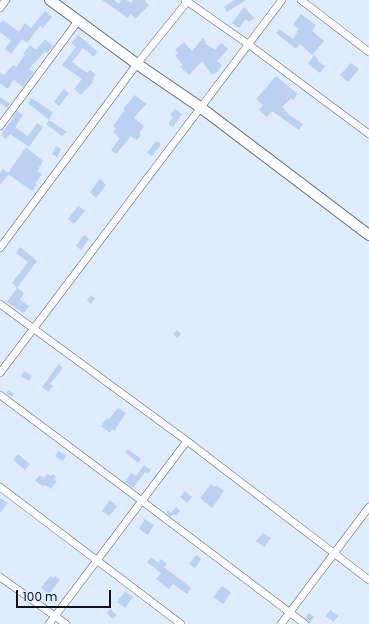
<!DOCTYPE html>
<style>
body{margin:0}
#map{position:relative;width:369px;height:624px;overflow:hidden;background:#dfebfe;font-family:Poppins,sans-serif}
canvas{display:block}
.scale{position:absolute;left:16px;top:590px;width:95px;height:18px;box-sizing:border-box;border:2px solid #0e1218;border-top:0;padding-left:5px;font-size:12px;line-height:14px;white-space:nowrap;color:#0e1218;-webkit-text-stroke:3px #dfebfe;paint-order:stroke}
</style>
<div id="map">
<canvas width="369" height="624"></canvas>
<div class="scale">100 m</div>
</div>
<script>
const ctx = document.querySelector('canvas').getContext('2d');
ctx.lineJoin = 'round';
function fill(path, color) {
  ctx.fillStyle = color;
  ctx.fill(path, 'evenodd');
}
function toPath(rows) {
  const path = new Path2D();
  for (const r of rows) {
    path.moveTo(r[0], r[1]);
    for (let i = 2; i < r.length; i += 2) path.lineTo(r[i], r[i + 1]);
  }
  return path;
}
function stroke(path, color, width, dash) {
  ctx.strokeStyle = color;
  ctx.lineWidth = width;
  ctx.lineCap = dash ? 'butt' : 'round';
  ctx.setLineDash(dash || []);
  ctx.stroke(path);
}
fill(toPath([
 [102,0,114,0,119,4,121,0,127,0,131,3,133,0,144,0,149,5,135,19,131,14,128,18],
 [234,0,246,0,227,12,224,7],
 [244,7,254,18,249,22,246,19,239,28,232,23],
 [45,11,52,17,43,28,40,26,27,43,22,39,11,54,5,49,11,41,0,32,0,24,3,20,19,32,25,23,31,28],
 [301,14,316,25,312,31,324,41,312,55,300,44,296,49,276,33,279,29,293,39,299,29,293,25],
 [78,35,97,51,94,57,83,48,72,62,87,73,90,70,96,75,93,78,94,79,92,82,93,82,81,95,74,89,82,79,62,65,76,47,71,43],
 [203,38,206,42,205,43,215,50,221,43,228,49,217,61,222,65,218,71,212,75,202,61,189,75,180,67,183,65,175,56,178,53,175,50,184,42,192,51],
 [45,39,53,46,47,53,45,51,29,69,34,72,23,87,13,79,8,89,0,83,0,72,4,75,13,65,16,67,25,55,23,54,30,45,36,50],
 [314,55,318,59,317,61,325,66,320,73,308,64],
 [351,63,359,69,348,82,340,75],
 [276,76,298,94,293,100,291,98,282,107,289,114,288,114,303,124,299,130,272,111,267,117,259,110,263,105,256,99],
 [64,89,69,93,59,106,54,102],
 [135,95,146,104,134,118,144,126,139,133,141,135,137,140,131,136,116,154,111,150,120,138,113,132,116,129,113,126,125,110,123,109],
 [0,97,10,104,7,108,0,103],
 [31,98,53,112,49,120,28,103],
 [175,109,182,114,173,127,169,125,169,123,173,117,170,115],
 [17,111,23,115,15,127,28,136,37,123,43,127,29,147,10,134,6,139,1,135,9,123,10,123],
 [49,120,67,132,62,136,46,124],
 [156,141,161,144,152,156,147,153],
 [56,146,61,149,57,157,52,154],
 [26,147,43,161,37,171,42,174,35,184,37,185,32,191,8,174,9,174,0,185,0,173,3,169,8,173],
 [100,179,106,185,96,198,90,192],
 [78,206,85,211,74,224,68,219],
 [84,235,89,239,81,250,76,246],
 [20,247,37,261,17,288,12,283,28,262,16,253],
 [17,288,24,293,20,300,29,306,24,313,7,302],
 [91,295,95,298,91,304,87,300],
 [177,330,181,334,177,338,173,334],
 [59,364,63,368,50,384,53,386,48,392,42,387],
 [24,371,32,376,29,381,21,376],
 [8,390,14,394,12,397,6,393],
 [118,408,126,413,114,431,112,429,110,433,101,426,107,418,109,419],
 [128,449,141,459,138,463,125,452],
 [58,451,66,455,63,461,55,456],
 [18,454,30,464,25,470,13,460],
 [144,465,151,470,148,474,145,472,133,488,125,482,131,473,136,476],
 [47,474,51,476,53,474,56,477,54,480,57,481,51,489,45,485,43,486,35,481,40,475,44,478],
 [211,484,215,487,217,485,224,491,212,508,200,498],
 [185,491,192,497,187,503,180,497],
 [0,498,8,503,0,513],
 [110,500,117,507,109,516,102,511],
 [176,507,180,511,176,516,173,514,171,517,166,513,168,510,171,513],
 [145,519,154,525,148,535,139,529],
 [263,533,271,538,264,547,256,541],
 [196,555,201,559,195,568,189,564],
 [151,557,158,563,161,559,167,564,164,567,191,588,187,594,173,584,169,589,156,579,161,573,147,562],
 [50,576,53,578,55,576,60,580,49,594,41,588],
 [222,586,231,592,223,604,213,597],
 [125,591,133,597,125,608,117,602],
 [110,609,117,615,113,619,107,613],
 [330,610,338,616,333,622,326,616],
 [309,613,314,617,310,623,305,618]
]), '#bcd0f1');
const street = toPath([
 [185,0,248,44,369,134],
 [301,0,369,52],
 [0,8,6,0],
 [0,126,78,21],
 [0,248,137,64,187,2],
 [0,304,187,441,369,580],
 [0,373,282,0],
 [0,395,142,501,305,624],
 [0,487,181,624],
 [0,577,66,624],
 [49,624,187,441],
 [281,624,369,507]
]);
const secondary = toPath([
 [50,0,137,64,200,107,369,235]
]);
stroke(street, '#616b7c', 8);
stroke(secondary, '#616b7c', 12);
stroke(street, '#fff', 7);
stroke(secondary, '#fff', 10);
</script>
